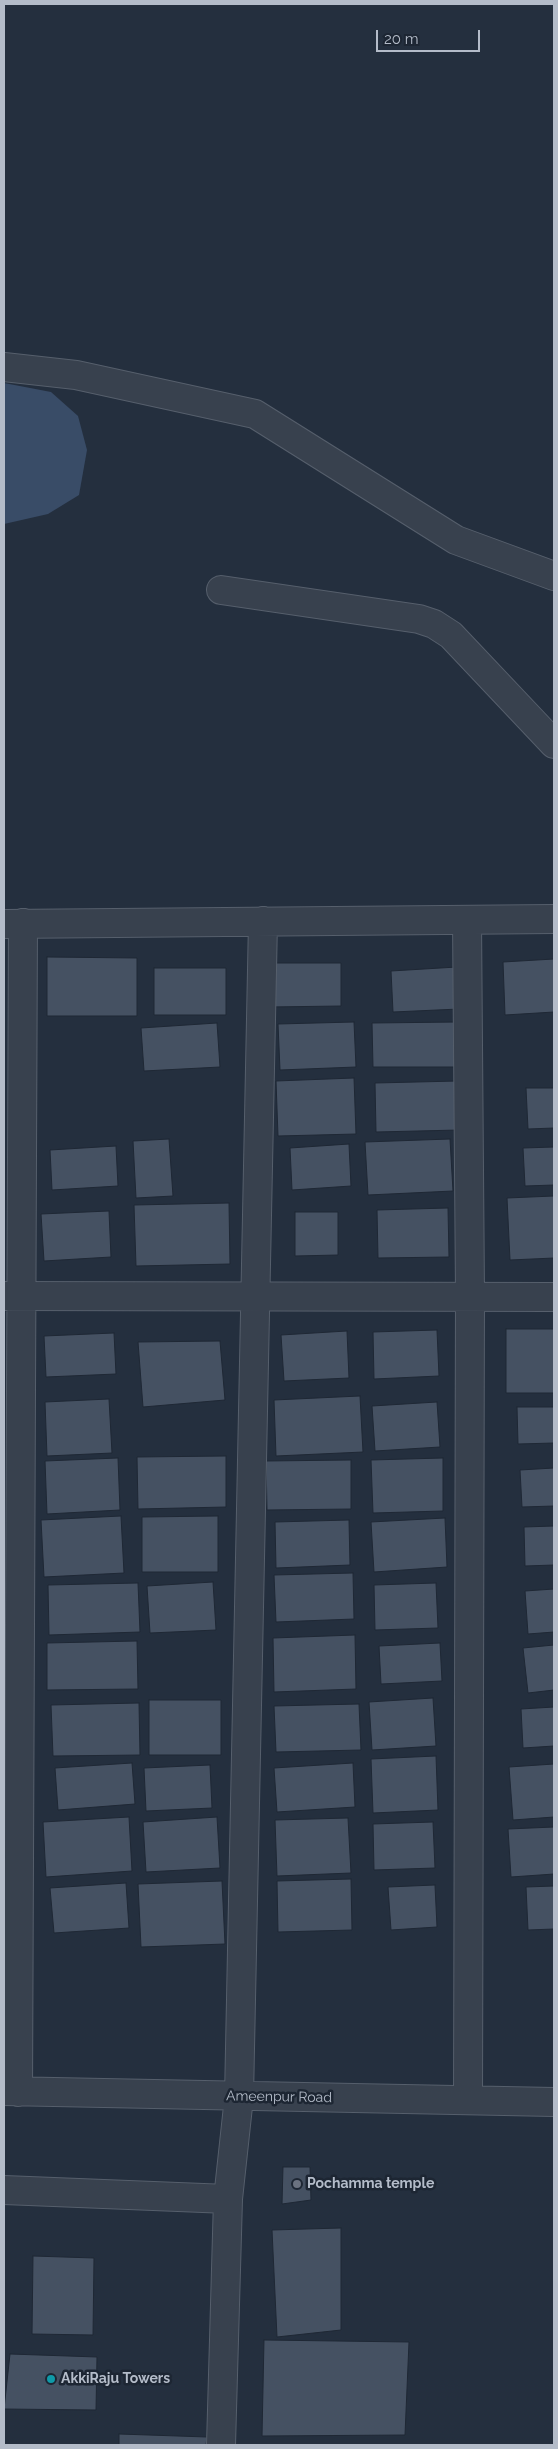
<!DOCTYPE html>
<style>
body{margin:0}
#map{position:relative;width:558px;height:2449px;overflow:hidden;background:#242f3e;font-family:Raleway,sans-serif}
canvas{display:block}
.frame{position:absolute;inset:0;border:5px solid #b4bcc9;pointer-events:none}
.scale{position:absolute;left:376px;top:30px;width:104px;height:22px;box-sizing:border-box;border:2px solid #b4bcc9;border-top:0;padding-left:6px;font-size:15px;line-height:18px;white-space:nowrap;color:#b4bcc9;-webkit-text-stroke:4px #1d2633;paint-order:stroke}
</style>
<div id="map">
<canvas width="558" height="2449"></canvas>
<div class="frame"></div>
<div class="scale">20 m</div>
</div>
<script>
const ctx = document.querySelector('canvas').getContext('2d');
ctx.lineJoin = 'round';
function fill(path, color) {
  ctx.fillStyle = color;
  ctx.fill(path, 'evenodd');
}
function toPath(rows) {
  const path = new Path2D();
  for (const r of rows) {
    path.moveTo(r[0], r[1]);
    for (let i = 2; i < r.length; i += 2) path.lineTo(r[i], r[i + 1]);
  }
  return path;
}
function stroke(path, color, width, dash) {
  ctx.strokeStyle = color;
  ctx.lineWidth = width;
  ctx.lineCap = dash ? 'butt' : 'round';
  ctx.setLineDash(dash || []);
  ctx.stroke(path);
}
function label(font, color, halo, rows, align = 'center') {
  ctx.font = font + ' Raleway,sans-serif';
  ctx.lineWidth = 5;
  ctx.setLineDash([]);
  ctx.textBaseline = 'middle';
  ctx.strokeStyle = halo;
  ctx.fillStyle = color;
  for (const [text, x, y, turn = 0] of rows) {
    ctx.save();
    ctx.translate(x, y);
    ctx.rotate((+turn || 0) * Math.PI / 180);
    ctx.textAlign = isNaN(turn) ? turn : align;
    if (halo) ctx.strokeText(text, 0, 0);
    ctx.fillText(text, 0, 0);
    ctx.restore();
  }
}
fill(toPath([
 [4,383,51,392,78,416,87,450,79,495,48,514,4,524]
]), '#394c67');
const building = toPath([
 [47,957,137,958,137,1016,47,1016,47,957],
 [554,959,554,1012,505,1015,503,962,554,959],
 [269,963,341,963,341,1006,269,1007,269,963],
 [457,967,459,1009,393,1012,391,971,457,967],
 [154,968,226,968,226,1015,154,1015,154,968],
 [354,1022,356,1067,280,1070,278,1024,354,1022],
 [458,1022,459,1067,373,1067,372,1023,458,1022],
 [217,1023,220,1067,144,1071,141,1028,217,1023],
 [354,1078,356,1134,278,1136,276,1081,354,1078],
 [458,1081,459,1130,376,1132,375,1083,458,1081],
 [526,1088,554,1088,554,1128,528,1129,526,1088],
 [169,1139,173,1196,136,1198,133,1141,169,1139],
 [450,1139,453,1191,368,1195,365,1142,450,1139],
 [349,1144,351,1186,292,1190,290,1148,349,1144],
 [116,1146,118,1186,52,1190,50,1150,116,1146],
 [554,1147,554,1185,525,1186,523,1148,554,1147],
 [554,1196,554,1258,510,1260,507,1198,554,1196],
 [229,1203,230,1264,136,1266,134,1205,229,1203],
 [448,1208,449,1257,378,1258,377,1210,448,1208],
 [109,1211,111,1257,44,1261,41,1214,109,1211],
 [295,1212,338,1212,338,1255,295,1256,295,1212],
 [506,1329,554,1329,554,1393,506,1393,506,1329],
 [437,1330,439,1376,374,1379,373,1332,437,1330],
 [347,1331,349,1378,284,1381,281,1335,347,1331],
 [114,1333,116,1374,46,1377,44,1336,114,1333],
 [220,1341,225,1400,143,1407,138,1342,220,1341],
 [360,1396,363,1452,276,1456,274,1400,360,1396],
 [109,1399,112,1453,47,1456,45,1402,109,1399],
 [437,1402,440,1447,375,1451,372,1406,437,1402],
 [517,1407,554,1407,554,1443,518,1444,517,1407],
 [226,1456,226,1507,138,1509,137,1457,226,1456],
 [118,1458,120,1510,47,1514,45,1461,118,1458],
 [443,1458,443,1511,373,1513,371,1460,443,1458],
 [351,1460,351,1509,267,1510,266,1461,351,1460],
 [554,1468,554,1506,522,1507,520,1470,554,1468],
 [121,1516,124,1573,44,1577,41,1520,121,1516],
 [218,1516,218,1572,142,1572,142,1517,218,1516],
 [445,1518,447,1567,374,1572,371,1522,445,1518],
 [349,1520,350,1565,276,1568,275,1522,349,1520],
 [554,1526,554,1565,525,1566,524,1527,554,1526],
 [353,1573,354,1619,276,1622,274,1575,353,1573],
 [213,1582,216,1630,150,1633,147,1586,213,1582],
 [138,1583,140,1632,49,1635,48,1585,138,1583],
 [436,1583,438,1628,375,1630,374,1585,436,1583],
 [554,1589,554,1632,528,1634,525,1591,554,1589],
 [355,1635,356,1689,274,1692,273,1638,355,1635],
 [137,1641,138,1689,47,1690,47,1643,137,1641],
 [440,1643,442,1681,381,1684,379,1646,440,1643],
 [554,1645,554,1690,528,1693,523,1648,554,1645],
 [433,1698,436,1746,372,1750,369,1702,433,1698],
 [149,1700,221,1700,221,1755,149,1755,149,1700],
 [139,1703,140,1755,53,1756,51,1705,139,1703],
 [359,1704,361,1750,276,1752,274,1706,359,1704],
 [554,1707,554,1746,523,1748,521,1709,554,1707],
 [436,1756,438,1810,373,1813,371,1759,436,1756],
 [132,1763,135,1804,58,1810,55,1768,132,1763],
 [353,1763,355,1807,277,1812,274,1768,353,1763],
 [554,1764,554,1817,513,1820,509,1767,554,1764],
 [210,1765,212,1808,146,1811,144,1768,210,1765],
 [4,1766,6,1766,7,1816,4,1816,4,1766],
 [129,1817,132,1871,46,1877,43,1822,129,1817],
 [217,1817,220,1868,146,1872,143,1822,217,1817],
 [348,1818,351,1873,277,1876,275,1820,348,1818],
 [433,1822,435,1868,374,1870,373,1824,433,1822],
 [554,1827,554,1874,511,1877,508,1829,554,1827],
 [351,1879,352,1930,278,1932,277,1881,351,1879],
 [222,1881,225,1944,141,1947,138,1884,222,1881],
 [126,1883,129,1928,54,1933,50,1888,126,1883],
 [435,1885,437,1927,391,1930,388,1887,435,1885],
 [554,1886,554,1929,528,1930,526,1887,554,1886],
 [283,2167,310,2167,311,2200,282,2204,283,2167],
 [341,2228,341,2330,277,2337,272,2230,341,2228],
 [33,2256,94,2258,93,2335,32,2334,33,2256],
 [264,2340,409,2342,405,2435,262,2436,264,2340],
 [10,2354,97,2357,96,2410,4,2409,10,2354],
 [119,2434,207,2437,206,2445,119,2445,119,2434]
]);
fill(building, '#455162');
stroke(building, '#1f2835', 1);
const minor = toPath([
 [4,367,76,375,255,414,456,540,554,576],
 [221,590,419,619,434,624,451,635,554,744],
 [467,920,470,1295,468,2099],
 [6,924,554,919],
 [4,1296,554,1297],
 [4,2091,554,2102],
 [18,2092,23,923],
 [4,2190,228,2199],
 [221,2445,228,2199,239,2097,263,921]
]);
stroke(minor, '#565f6c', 30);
stroke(minor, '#38414e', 28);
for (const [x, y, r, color] of [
 [297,2184,5,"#6b7280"],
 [51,2379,5,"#0f9aa8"]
]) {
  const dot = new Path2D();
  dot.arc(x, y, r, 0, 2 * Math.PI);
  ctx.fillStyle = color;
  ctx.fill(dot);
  stroke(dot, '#1d2633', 2);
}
label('14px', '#b4bcc9', '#1d2633', [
 ["Ameenpur Road",279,2097,1]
]);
label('bold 14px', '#b4bcc9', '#1d2633', [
 ["Pochamma temple",307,2184],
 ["AkkiRaju Towers",61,2379]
], 'left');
</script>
